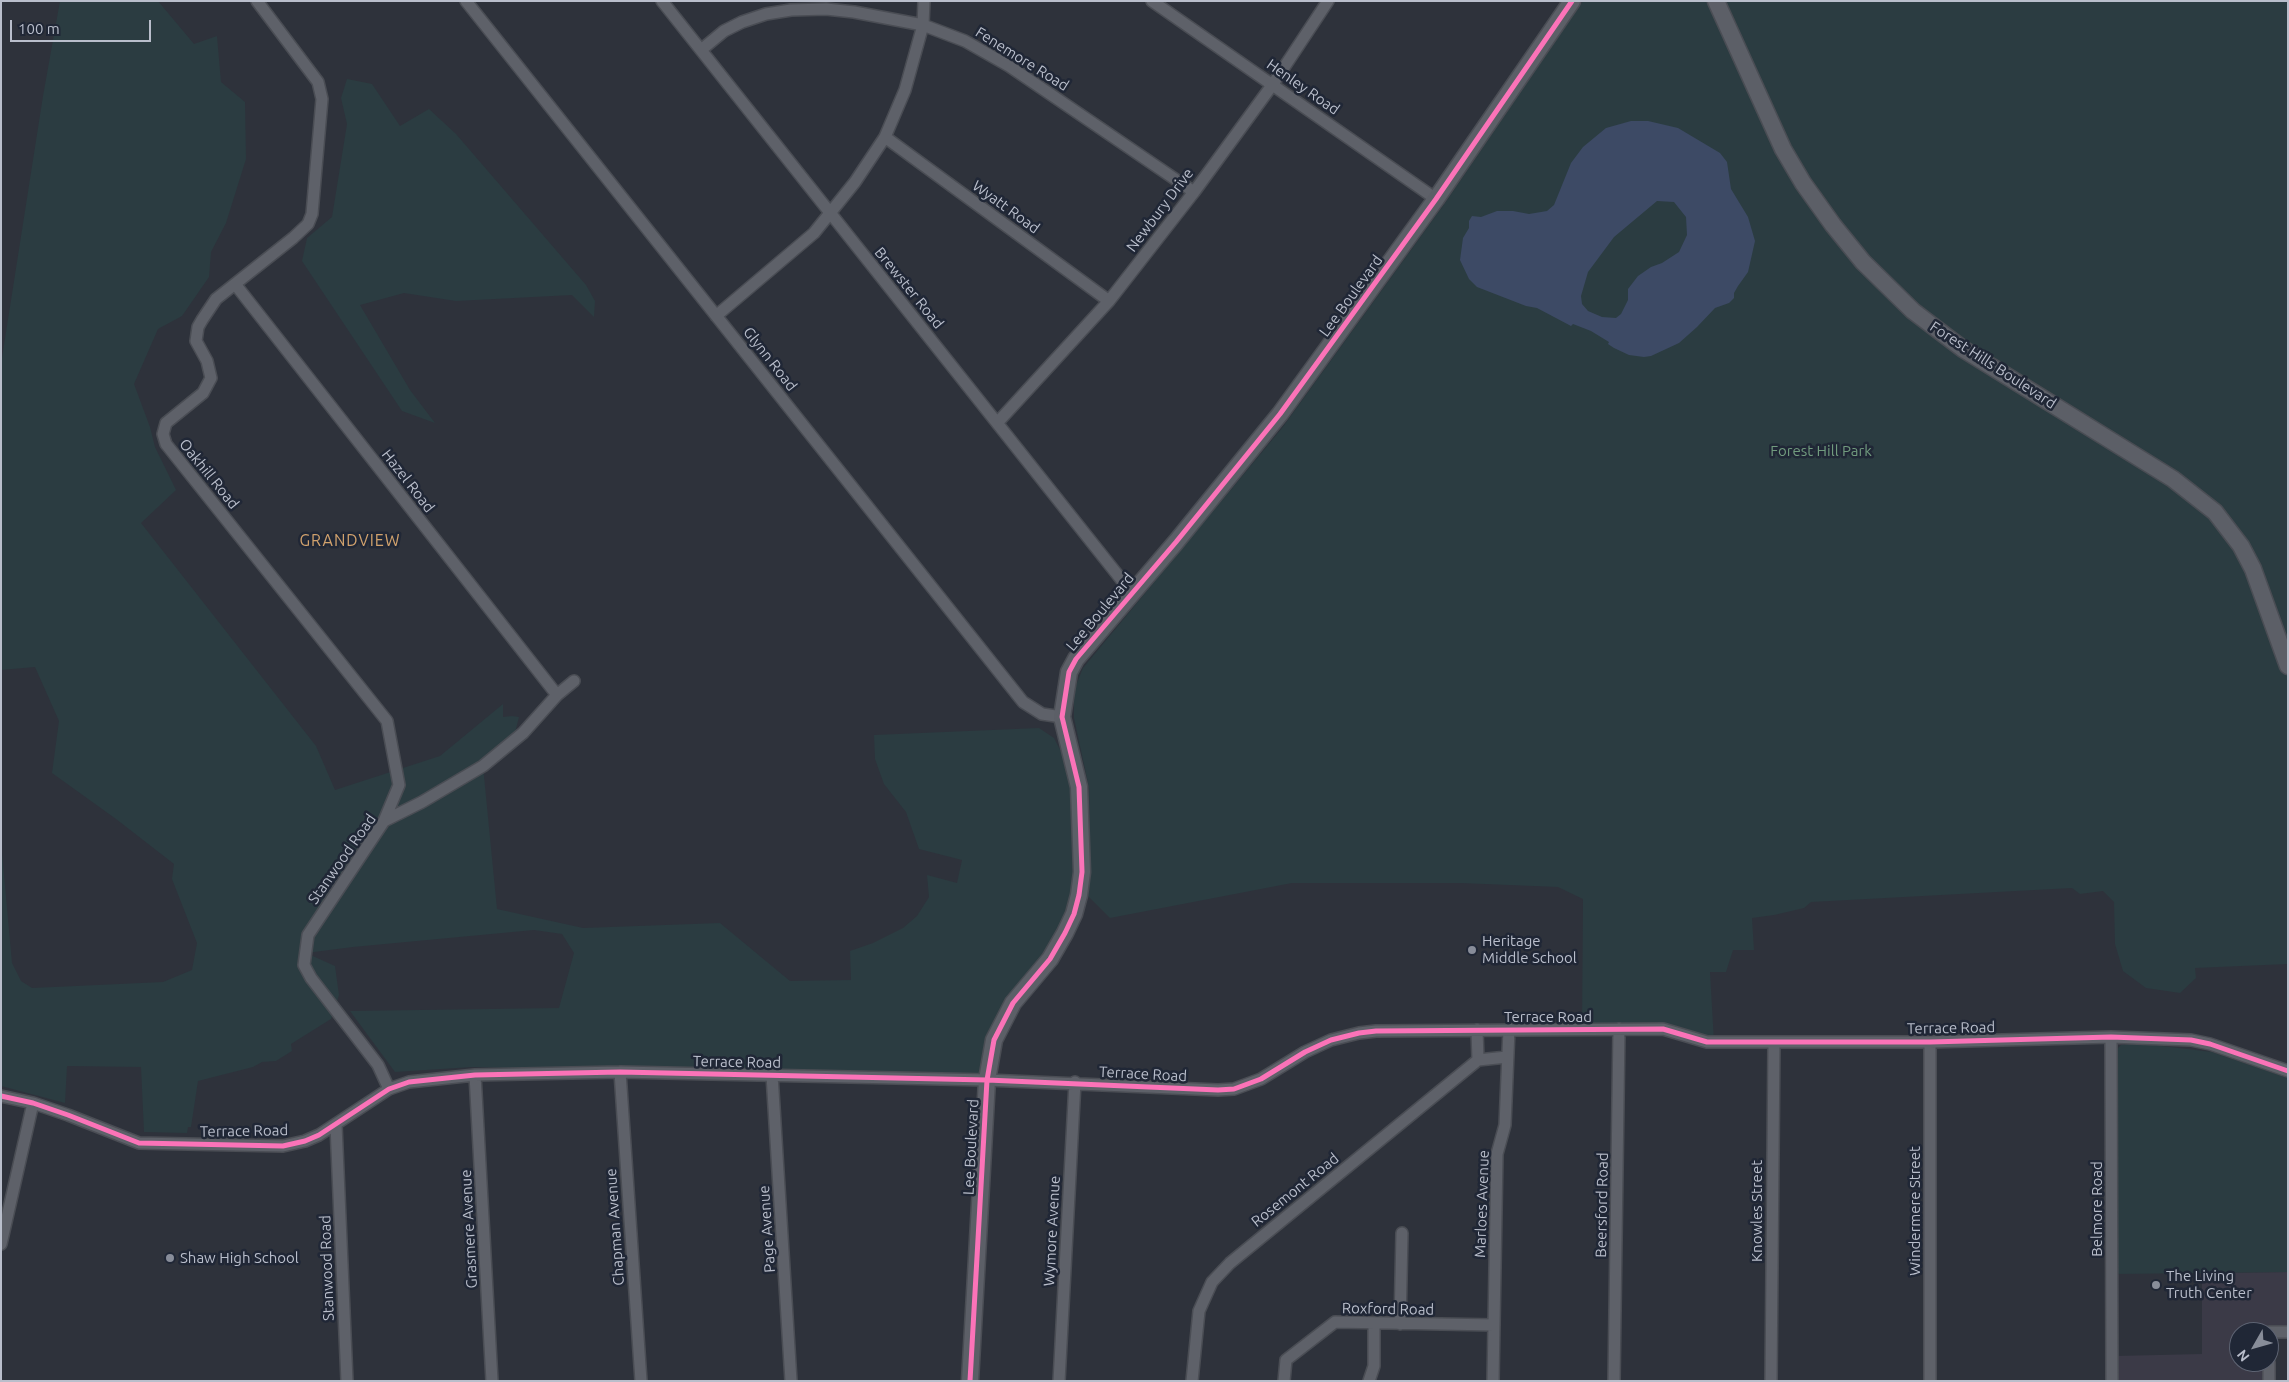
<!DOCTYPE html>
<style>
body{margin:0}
#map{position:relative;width:2289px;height:1382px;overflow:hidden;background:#2e323b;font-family:Ubuntu,sans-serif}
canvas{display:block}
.frame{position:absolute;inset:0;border:2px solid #b9becb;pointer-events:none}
.north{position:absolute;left:2229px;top:1322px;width:50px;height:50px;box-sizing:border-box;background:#202736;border:1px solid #5d6372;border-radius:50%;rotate:232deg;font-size:14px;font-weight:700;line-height:20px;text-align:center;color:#b9becb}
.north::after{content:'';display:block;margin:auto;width:18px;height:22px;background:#888d99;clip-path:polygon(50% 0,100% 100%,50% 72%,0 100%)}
.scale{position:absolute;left:10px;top:20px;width:141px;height:22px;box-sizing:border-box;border:2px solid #b9becb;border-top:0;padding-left:6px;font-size:15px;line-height:18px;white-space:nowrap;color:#b9becb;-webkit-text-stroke:4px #202736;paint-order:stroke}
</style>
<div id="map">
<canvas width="2289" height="1382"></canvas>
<div class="frame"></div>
<div class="north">N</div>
<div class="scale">100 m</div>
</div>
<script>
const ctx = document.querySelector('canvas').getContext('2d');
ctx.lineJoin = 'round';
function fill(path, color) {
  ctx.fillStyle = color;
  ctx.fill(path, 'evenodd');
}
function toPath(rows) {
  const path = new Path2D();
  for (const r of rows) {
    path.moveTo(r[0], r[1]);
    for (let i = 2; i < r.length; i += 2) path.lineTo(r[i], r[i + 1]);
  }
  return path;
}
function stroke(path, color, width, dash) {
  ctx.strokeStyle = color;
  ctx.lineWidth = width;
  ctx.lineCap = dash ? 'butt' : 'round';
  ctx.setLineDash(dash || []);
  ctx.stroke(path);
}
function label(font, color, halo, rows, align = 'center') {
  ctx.font = font + ' Ubuntu,sans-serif';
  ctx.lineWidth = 5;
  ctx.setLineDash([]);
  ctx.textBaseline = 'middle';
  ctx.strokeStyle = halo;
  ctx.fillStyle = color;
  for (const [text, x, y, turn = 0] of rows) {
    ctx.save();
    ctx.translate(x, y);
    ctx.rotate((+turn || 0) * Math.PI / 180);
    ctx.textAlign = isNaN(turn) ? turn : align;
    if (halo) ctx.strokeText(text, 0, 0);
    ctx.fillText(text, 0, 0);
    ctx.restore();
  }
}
fill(toPath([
 [2288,1272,2288,1328,2263,1328,2263,1332,2239,1332,2239,1362,2263,1362,2263,1381,2115,1381,2115,1356,2202,1354,2202,1273]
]), '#3b3a47');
fill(toPath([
 [60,1,158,1,194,44,217,36,221,82,245,102,246,159,226,223,211,252,209,277,182,316,158,329,134,384,150,427,155,447,176,490,141,523,316,746,335,790,440,756,503,704,503,717,512,716,519,717,516,729,513,735,483,766,497,909,583,928,720,923,790,981,851,980,850,951,873,943,903,928,917,916,929,897,927,875,957,883,962,860,919,849,906,812,884,784,875,759,874,735,1039,728,1054,738,1079,787,1074,914,1013,1003,987,1080,472,1067,395,1072,350,1011,559,1008,574,953,562,934,534,930,353,947,306,953,335,966,339,995,331,1019,291,1044,292,1051,276,1061,262,1062,253,1067,198,1081,191,1127,188,1127,187,1133,144,1132,141,1067,67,1066,65,1103,1,1086,1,842,12,963,21,981,32,988,163,982,192,970,197,943,172,879,174,864,116,819,52,773,59,721,35,667,1,670,1,364,43,96],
 [1583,1,2288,1,2288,964,2195,968,2196,978,2180,993,2146,988,2123,971,2115,944,2114,902,2103,891,2080,894,2072,888,1811,902,1804,908,1774,915,1752,918,1754,950,1733,950,1726,972,1710,972,1714,1042,1663,1029,1582,1029,1583,899,1558,887,1460,883,1292,883,1110,918,1088,896,1090,875,1089,788,1074,718,1074,701,1075,688,1083,668,1282,428,1445,203],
 [347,79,372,84,400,126,429,109,456,134,586,285,595,301,594,317,572,295,456,301,404,293,360,305,410,390,435,423,402,411,302,261,307,238,332,217,347,124,341,98],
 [2137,1043,2212,1052,2288,1078,2288,1272,2115,1274,2114,1052,2121,1045]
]), '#2b3c41');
fill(toPath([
 [1631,121,1648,121,1678,128,1720,153,1727,162,1731,189,1748,217,1755,241,1748,272,1738,286,1734,293,1734,298,1729,303,1715,308,1697,327,1679,343,1651,356,1644,357,1629,355,1614,348,1608,344,1609,342,1591,331,1573,324,1571,326,1537,308,1526,306,1477,287,1469,279,1460,260,1463,238,1469,228,1469,221,1472,216,1481,217,1497,211,1513,211,1529,214,1547,211,1554,205,1571,163,1583,147,1606,128],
 [1657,201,1674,202,1686,217,1687,235,1679,252,1662,263,1651,267,1638,276,1628,289,1628,300,1621,314,1616,318,1602,317,1588,311,1582,304,1581,296,1588,272,1614,237]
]), '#3d4a65');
const street = toPath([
 [257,1,318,82,322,99,312,214,308,224,293,238,216,299,202,320,198,327,196,341,207,361,211,378,203,393,166,423,163,434,166,444,387,721,399,785,384,821],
 [466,1,1023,702,1042,714,1062,717],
 [662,1,1132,593],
 [1152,1,1436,199],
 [701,50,724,31,742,22,766,14,791,10,826,9,854,12,923,25,965,41,1009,66,1194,192],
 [885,137,1109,301],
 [235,284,557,695],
 [716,316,814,233,855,182,885,137,905,90,923,25,924,1],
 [998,422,1109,301,1194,192,1273,84,1328,1],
 [1477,1030,1478,1060],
 [2111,1037,2112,1381],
 [1930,1042,1930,1381],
 [620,1072,641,1381],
 [475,1075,492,1381],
 [772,1075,791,1381],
 [389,1089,378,1065,311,978,304,965,308,935,384,821,422,802,483,766,523,733,557,695,574,681],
 [1,1096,33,1103,68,1115,139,1143,283,1146,305,1141,319,1135,389,1089,409,1082,475,1075,620,1072,987,1080,1218,1090,1234,1089,1261,1079,1305,1052,1331,1040,1359,1033,1376,1031,1663,1029,1707,1042,1930,1042,2111,1037,2191,1040,2210,1044,2288,1071],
 [336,1125,347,1381],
 [1,1244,33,1103],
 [1400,1324,1402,1233],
 [2269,1332,2288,1332],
 [2269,1362,2269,1381],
 [1059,1381,1075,1082],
 [1192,1381,1199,1311,1212,1282,1230,1263,1478,1060,1507,1057],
 [1284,1381,1286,1360,1335,1322,1494,1325],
 [1369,1381,1374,1366,1374,1323],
 [1493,1381,1497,1154,1505,1125,1509,1029],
 [1614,1381,1619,1029],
 [1771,1381,1774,1042]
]);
const secondary = toPath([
 [1716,1,1783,149,1803,183,1833,225,1863,262,1913,311,1963,349,2173,479,2215,512,2241,546,2253,569,2288,666],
 [970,1381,987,1080,994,1040,1013,1003,1050,959,1065,933,1074,914,1079,895,1082,872,1079,787,1062,717,1069,672,1076,659,1176,542,1280,414,1436,199,1572,1]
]);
stroke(street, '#4a4d54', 14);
stroke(secondary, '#4a4d54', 19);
stroke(street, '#5e6169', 11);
stroke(secondary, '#5c5f67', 16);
stroke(toPath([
 [1,1096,33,1103,68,1115,139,1143,283,1146,305,1141,319,1135,389,1089,409,1082,475,1075,620,1072,987,1080,1218,1090,1234,1089,1261,1079,1305,1052,1331,1040,1359,1033,1376,1031,1663,1029,1707,1042,1930,1042,2111,1037,2191,1040,2210,1044,2288,1071],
 [970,1381,987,1080,994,1040,1013,1003,1050,959,1065,933,1074,914,1079,895,1082,872,1079,787,1062,717,1069,672,1076,659,1176,542,1280,414,1436,199,1572,1]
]), '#fb73b8', 5);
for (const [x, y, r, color] of [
 [1472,950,5,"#888d99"],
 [170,1258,5,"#888d99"],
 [2156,1285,5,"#888d99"]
]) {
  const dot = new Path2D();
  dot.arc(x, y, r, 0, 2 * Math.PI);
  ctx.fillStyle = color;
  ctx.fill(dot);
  stroke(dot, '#202736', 2);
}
label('15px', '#b9becb', '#202736', [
 ["Fenemore Road",1022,59,32],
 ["Henley Road",1303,87,35],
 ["Wyatt Road",1006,207,36],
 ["Newbury Drive",1160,210,-53],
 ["Brewster Road",909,288,51],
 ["Lee Boulevard",1351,296,-54],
 ["Glynn Road",770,359,52],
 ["Forest Hills Boulevard",1993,365,33],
 ["Oakhill Road",209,474,51],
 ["Hazel Road",408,481,52],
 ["Lee Boulevard",1100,612,-50],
 ["Stanwood Road",342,859,-55],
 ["Terrace Road",1548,1017],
 ["Terrace Road",1951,1028,-1],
 ["Terrace Road",737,1062,1],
 ["Terrace Road",1143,1074,3],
 ["Terrace Road",244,1131,-1],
 ["Lee Boulevard",971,1147,-87],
 ["Rosemont Road",1295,1190,-39],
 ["Marloes Avenue",1482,1204,-88],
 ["Beersford Road",1602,1205,-89],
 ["Belmore Road",2097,1209,-90],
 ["Knowles Street",1757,1211,-90],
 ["Windermere Street",1915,1211,-90],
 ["Chapman Avenue",615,1227,-94],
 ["Grasmere Avenue",469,1229,-93],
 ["Page Avenue",767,1229,-94],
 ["Wymore Avenue",1052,1231,-87],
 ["Stanwood Road",327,1268,-92],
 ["Roxford Road",1388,1309,1]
]);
label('15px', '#719b7e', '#202736', [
 ["Forest Hill Park",1821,451]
]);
label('15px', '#b9becb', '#202736', [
 ["Heritage",1482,941],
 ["Middle School",1482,958],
 ["Shaw High School",180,1258],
 ["The Living",2166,1276],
 ["Truth Center",2166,1293]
], 'left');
ctx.letterSpacing = '1px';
label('16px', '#d1a26d', '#202736', [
 ["GRANDVIEW",350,541]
]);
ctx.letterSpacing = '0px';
</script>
